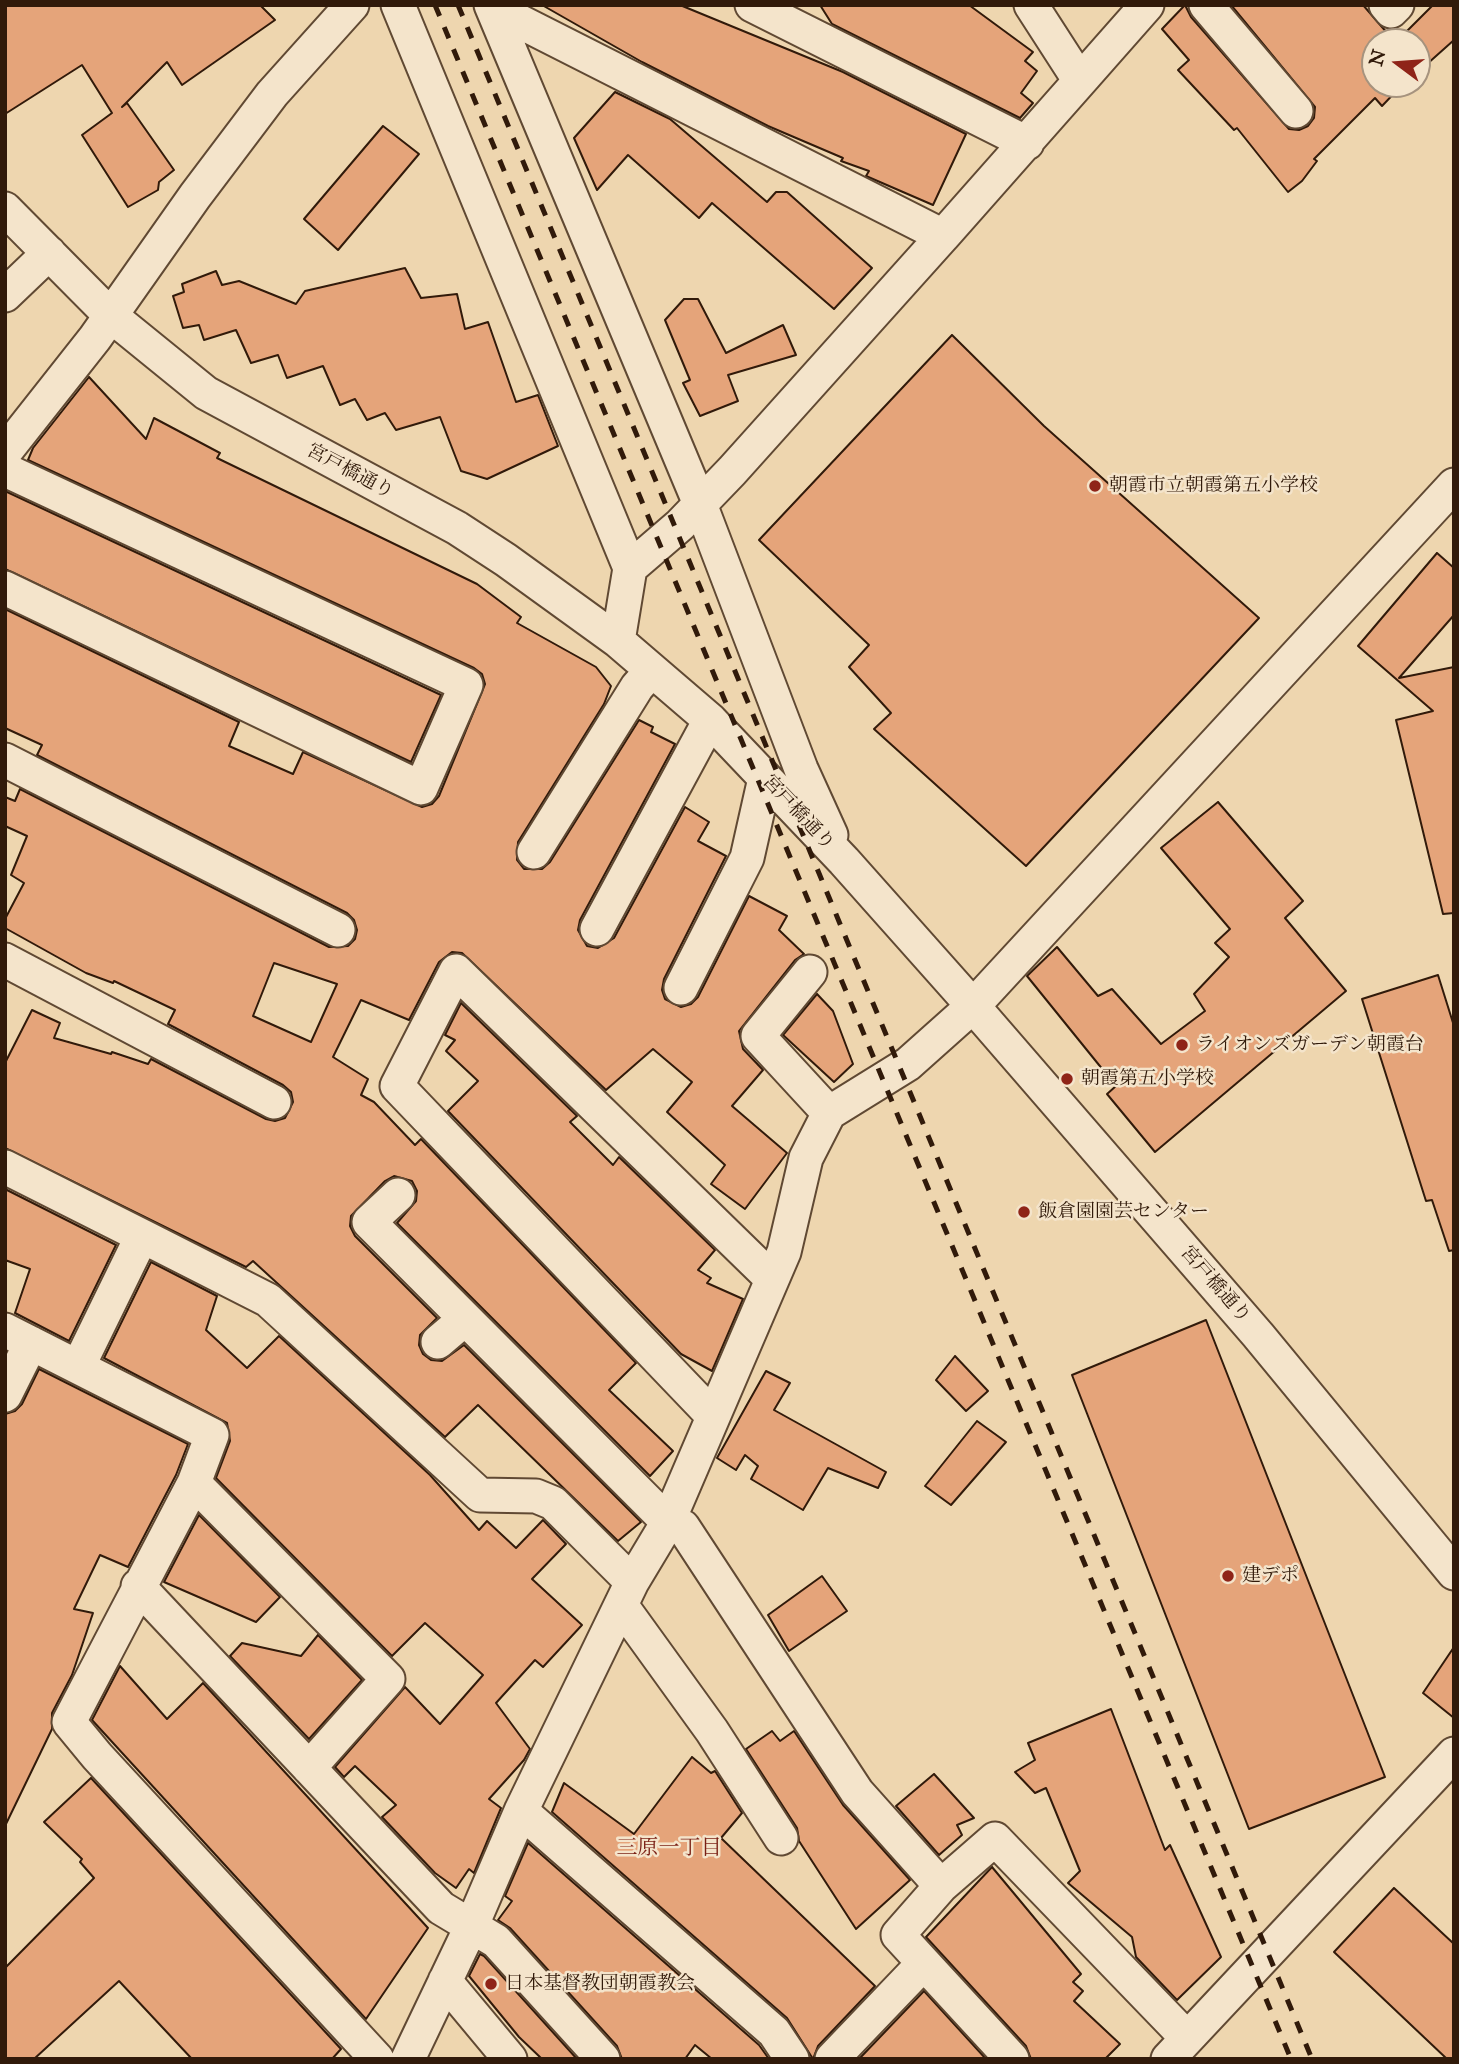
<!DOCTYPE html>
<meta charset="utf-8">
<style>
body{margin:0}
#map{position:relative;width:1459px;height:2064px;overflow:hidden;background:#eed6af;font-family:"IM FELL Great Primer",serif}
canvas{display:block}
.frame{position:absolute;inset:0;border:7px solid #311a0a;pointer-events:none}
.north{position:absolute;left:1361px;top:28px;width:70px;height:70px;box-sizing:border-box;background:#f4e4cb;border:2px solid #a6937e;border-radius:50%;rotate:286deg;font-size:19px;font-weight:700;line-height:28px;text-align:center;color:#311a0a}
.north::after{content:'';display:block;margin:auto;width:24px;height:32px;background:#8f2418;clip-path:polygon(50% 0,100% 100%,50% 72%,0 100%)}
</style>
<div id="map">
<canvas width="1459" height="2064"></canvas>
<div class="frame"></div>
<div class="north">N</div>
</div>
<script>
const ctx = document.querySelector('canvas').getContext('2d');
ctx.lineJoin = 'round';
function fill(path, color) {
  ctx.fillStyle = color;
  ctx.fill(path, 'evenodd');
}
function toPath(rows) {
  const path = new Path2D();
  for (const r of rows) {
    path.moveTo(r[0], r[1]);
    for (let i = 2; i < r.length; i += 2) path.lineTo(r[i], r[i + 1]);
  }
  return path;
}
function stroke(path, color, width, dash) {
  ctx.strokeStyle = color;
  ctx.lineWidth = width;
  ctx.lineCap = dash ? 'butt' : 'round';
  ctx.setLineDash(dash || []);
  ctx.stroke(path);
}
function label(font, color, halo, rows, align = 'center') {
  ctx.font = font + ' "IM FELL Great Primer","Noto Serif JP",serif';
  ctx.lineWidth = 5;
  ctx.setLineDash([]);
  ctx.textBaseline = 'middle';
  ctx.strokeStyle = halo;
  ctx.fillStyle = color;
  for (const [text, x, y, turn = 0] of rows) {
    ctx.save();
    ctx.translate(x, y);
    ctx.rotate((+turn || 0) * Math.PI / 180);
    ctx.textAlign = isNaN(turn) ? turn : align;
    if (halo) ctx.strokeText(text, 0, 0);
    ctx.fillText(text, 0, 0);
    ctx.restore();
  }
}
const building = toPath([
 [5,5,260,5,275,20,182,85,167,62,122,107,127,103,174,170,159,182,158,190,128,207,82,135,112,113,82,65,5,114,5,5],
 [542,5,680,5,843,72,966,134,933,205,866,176,869,171,841,161,843,158,768,126,642,62,542,5],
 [820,5,969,5,1033,52,1025,61,1037,71,1021,93,1033,103,1020,118,832,24,820,5],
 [1185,5,1191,17,1289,129,1299,130,1308,126,1314,118,1315,107,1231,5,1363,5,1395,42,1375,42,1375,84,1403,84,1382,106,1375,98,1314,159,1317,161,1302,181,1288,192,1237,128,1234,130,1178,70,1189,60,1162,29,1185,5],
 [1433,5,1454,5,1454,40,1417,73,1417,42,1396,42,1433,5],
 [615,92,670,119,767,202,776,192,787,192,872,268,834,309,712,203,699,218,628,155,597,190,574,138,615,92],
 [383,126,419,154,338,250,304,219,383,126],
 [405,268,421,298,457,294,465,329,488,322,516,402,538,395,558,446,487,479,461,471,440,417,396,430,385,413,367,420,355,399,340,405,323,366,287,378,278,355,251,363,236,330,204,340,199,325,183,328,173,296,184,292,182,284,216,271,222,285,239,281,296,304,305,291,405,268],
 [684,299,698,299,726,353,783,325,796,355,728,375,738,401,700,416,683,383,690,380,665,320,684,299],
 [952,335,1044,426,1259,618,1026,866,874,729,891,713,849,667,869,645,759,540,952,335],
 [89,377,146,439,154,418,220,453,217,458,477,584,521,617,517,623,596,667,611,686,604,704,518,842,517,860,524,869,542,869,550,862,639,720,653,727,651,732,675,744,580,920,578,930,587,946,598,948,614,938,685,807,709,822,698,841,726,856,664,979,662,990,665,999,681,1007,691,1004,698,997,749,896,787,916,779,930,804,954,795,960,739,1031,743,1049,763,1070,732,1106,787,1153,745,1209,711,1184,725,1165,667,1112,692,1082,653,1049,606,1090,462,953,452,952,439,962,409,1020,361,1000,333,1057,368,1079,361,1095,374,1102,415,1145,421,1139,636,1363,609,1390,673,1451,650,1476,397,1223,416,1201,417,1191,412,1181,394,1176,385,1181,351,1216,350,1226,355,1236,437,1318,420,1335,419,1345,423,1354,431,1360,442,1361,464,1345,641,1522,618,1541,478,1405,445,1437,253,1261,246,1267,5,1148,5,1063,32,1010,60,1023,54,1038,111,1054,112,1052,148,1064,151,1059,266,1119,275,1121,285,1118,293,1102,291,1092,283,1085,168,1024,175,1010,114,981,113,983,86,973,5,928,5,919,24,883,11,875,27,836,5,826,5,797,15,801,20,789,329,947,348,946,355,939,357,930,354,920,347,913,37,755,42,745,5,728,5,609,239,722,229,746,293,774,303,752,422,807,432,804,439,796,485,684,482,674,474,668,28,460,33,448,89,377],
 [274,963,337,984,311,1042,253,1016,274,963],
 [5,491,441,695,411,762,5,569,5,491],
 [1437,553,1454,568,1454,615,1399,678,1454,667,1454,913,1443,914,1396,720,1433,711,1358,646,1437,553],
 [1218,802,1303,901,1285,918,1346,991,1155,1152,1107,1094,1116,1086,1027,976,1057,947,1098,996,1112,989,1161,1044,1205,1011,1194,994,1229,957,1215,943,1230,929,1161,848,1218,802],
 [1438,975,1454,1026,1454,1250,1449,1251,1432,1200,1426,1201,1362,999,1438,975],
 [817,994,833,1011,853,1064,834,1082,783,1035,817,994],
 [461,1003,577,1116,570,1122,613,1165,619,1157,715,1250,698,1270,711,1278,707,1283,743,1299,712,1371,681,1354,448,1111,478,1081,446,1051,455,1040,445,1035,461,1003],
 [5,1189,116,1245,69,1341,15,1313,30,1269,5,1260,5,1189],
 [151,1262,217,1296,206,1330,247,1368,279,1336,430,1475,479,1530,487,1521,516,1548,543,1520,566,1544,532,1579,582,1625,543,1667,535,1660,496,1703,530,1749,524,1760,489,1799,501,1808,474,1873,469,1869,456,1888,435,1873,382,1817,396,1805,355,1766,344,1777,335,1767,405,1687,440,1724,483,1675,425,1623,392,1656,216,1478,230,1441,227,1423,104,1358,151,1262],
 [1206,1320,1385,1777,1249,1829,1072,1375,1206,1320],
 [955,1356,988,1391,966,1411,936,1380,955,1356],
 [39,1369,188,1444,176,1475,128,1567,100,1555,74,1609,93,1613,72,1675,52,1713,52,1729,5,1826,5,1414,15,1411,22,1404,39,1369],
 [766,1371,790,1383,774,1410,886,1472,878,1488,828,1468,803,1510,751,1479,758,1466,745,1455,736,1470,717,1458,766,1371],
 [977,1421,1006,1442,951,1505,925,1486,977,1421],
 [199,1515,280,1597,256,1622,164,1582,199,1515],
 [822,1576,847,1611,789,1651,768,1615,822,1576],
 [318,1635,362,1680,309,1739,230,1656,242,1643,301,1656,318,1635],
 [1454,1647,1454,1718,1423,1693,1454,1647],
 [120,1666,167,1719,203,1683,428,1928,366,2019,92,1720,120,1666],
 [1111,1709,1165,1850,1170,1845,1221,1957,1177,2000,1136,1957,1132,1937,1068,1883,1080,1871,1046,1788,1035,1793,1015,1772,1035,1760,1028,1743,1111,1709],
 [772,1731,780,1741,794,1731,843,1805,910,1880,856,1929,799,1841,797,1828,746,1749,772,1731],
 [692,1757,711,1773,715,1771,742,1813,721,1838,875,1986,818,2046,813,2059,787,2018,552,1812,564,1783,634,1834,692,1757],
 [934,1774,974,1818,957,1825,962,1835,939,1855,896,1806,934,1774],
 [91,1778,341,2049,332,2059,192,2059,119,1981,34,2059,5,2059,5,1968,94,1878,80,1862,82,1859,44,1822,91,1778],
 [528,1843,759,2045,769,2059,712,2059,695,2045,685,2059,622,2059,617,2046,510,1928,498,1920,512,1901,505,1896,528,1843],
 [992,1867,1081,1974,1073,1982,1083,1991,1074,2001,1120,2044,1105,2059,1031,2059,1026,2046,926,1937,992,1867],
 [1394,1888,1454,1944,1454,2059,1447,2059,1334,1952,1394,1888],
 [480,1954,484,1956,577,2059,542,2059,519,2037,469,1976,480,1954],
 [924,1991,986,2059,859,2059,924,1991]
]);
fill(building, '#e5a47a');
stroke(building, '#311a0a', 2);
const minor = toPath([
 [398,5,630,568,618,641],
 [491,5,700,504,801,769,831,835],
 [752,5,1027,143],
 [1031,5,1080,81,1147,5],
 [1206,5,1296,111],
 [1386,5,1391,11,1397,5],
 [493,8,943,236,1080,81],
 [5,209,110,315,206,393,457,528,506,560,618,641,710,720,844,861,973,1006,1258,1335,1454,1573],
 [5,295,49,253],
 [5,452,95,338,195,196,272,94,352,5],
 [5,470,466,685,421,788,5,588],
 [630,568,680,525,732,471,943,236],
 [5,760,338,930],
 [534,852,637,687,651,671],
 [597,929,710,720],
 [5,960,274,1102],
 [810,972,758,1036,829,1113],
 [681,988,747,858,765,778],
 [5,1167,142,1236,78,1367],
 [398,1195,369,1222,668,1522,683,1527,857,1792,941,1886,898,1935,1012,2059],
 [142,1236,268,1300,480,1495,536,1496,553,1503,632,1582],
 [5,1330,212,1435,194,1483,69,1722,97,1756,377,2059],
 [438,1342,465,1319],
 [5,1395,31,1343],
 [712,1415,397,1086,456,971,772,1279],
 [194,1483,388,1679,309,1768],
 [138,1586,441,1908,496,1941,603,2059],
 [621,1605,712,1731,781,1838],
 [521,1811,774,2032,792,2059],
 [941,1886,995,1839,1187,2038],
 [445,1981,510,2059],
 [408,2059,472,1925,521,1811,632,1582,668,1522,784,1252,806,1158,829,1113,908,1064,973,1006,1454,485],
 [832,2059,922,1965],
 [1168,2059,1454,1754]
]);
stroke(minor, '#604933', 37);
stroke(minor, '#f4e4cb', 33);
stroke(toPath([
 [435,5,1291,2059],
 [458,5,1312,2059]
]), '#311a0a', 5, [12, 12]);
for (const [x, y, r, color] of [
 [1095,486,7,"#8f2418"],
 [1182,1045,7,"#8f2418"],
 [1067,1079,7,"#8f2418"],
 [1024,1212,7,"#8f2418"],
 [1228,1576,7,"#8f2418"],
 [491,1984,7,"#8f2418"]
]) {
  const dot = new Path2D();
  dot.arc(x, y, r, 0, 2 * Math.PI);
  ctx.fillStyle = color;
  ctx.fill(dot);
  stroke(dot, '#f4e4cb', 2.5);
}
label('19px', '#311a0a', '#f4e4cb', [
 ["宮戸橋通り",350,472,28],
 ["宮戸橋通り",798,813,47],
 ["宮戸橋通り",1215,1285,49]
]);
label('19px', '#311a0a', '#f4e4cb', [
 ["朝霞市立朝霞第五小学校",1109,486],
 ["ライオンズガーデン朝霞台",1196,1045],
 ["朝霞第五小学校",1081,1079],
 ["飯倉園園芸センター",1038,1212],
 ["建デポ",1242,1576],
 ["日本基督教団朝霞教会",505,1984]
], 'left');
label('21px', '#7a1f14', '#f4e4cb', [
 ["三原一丁目",669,1849]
]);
</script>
